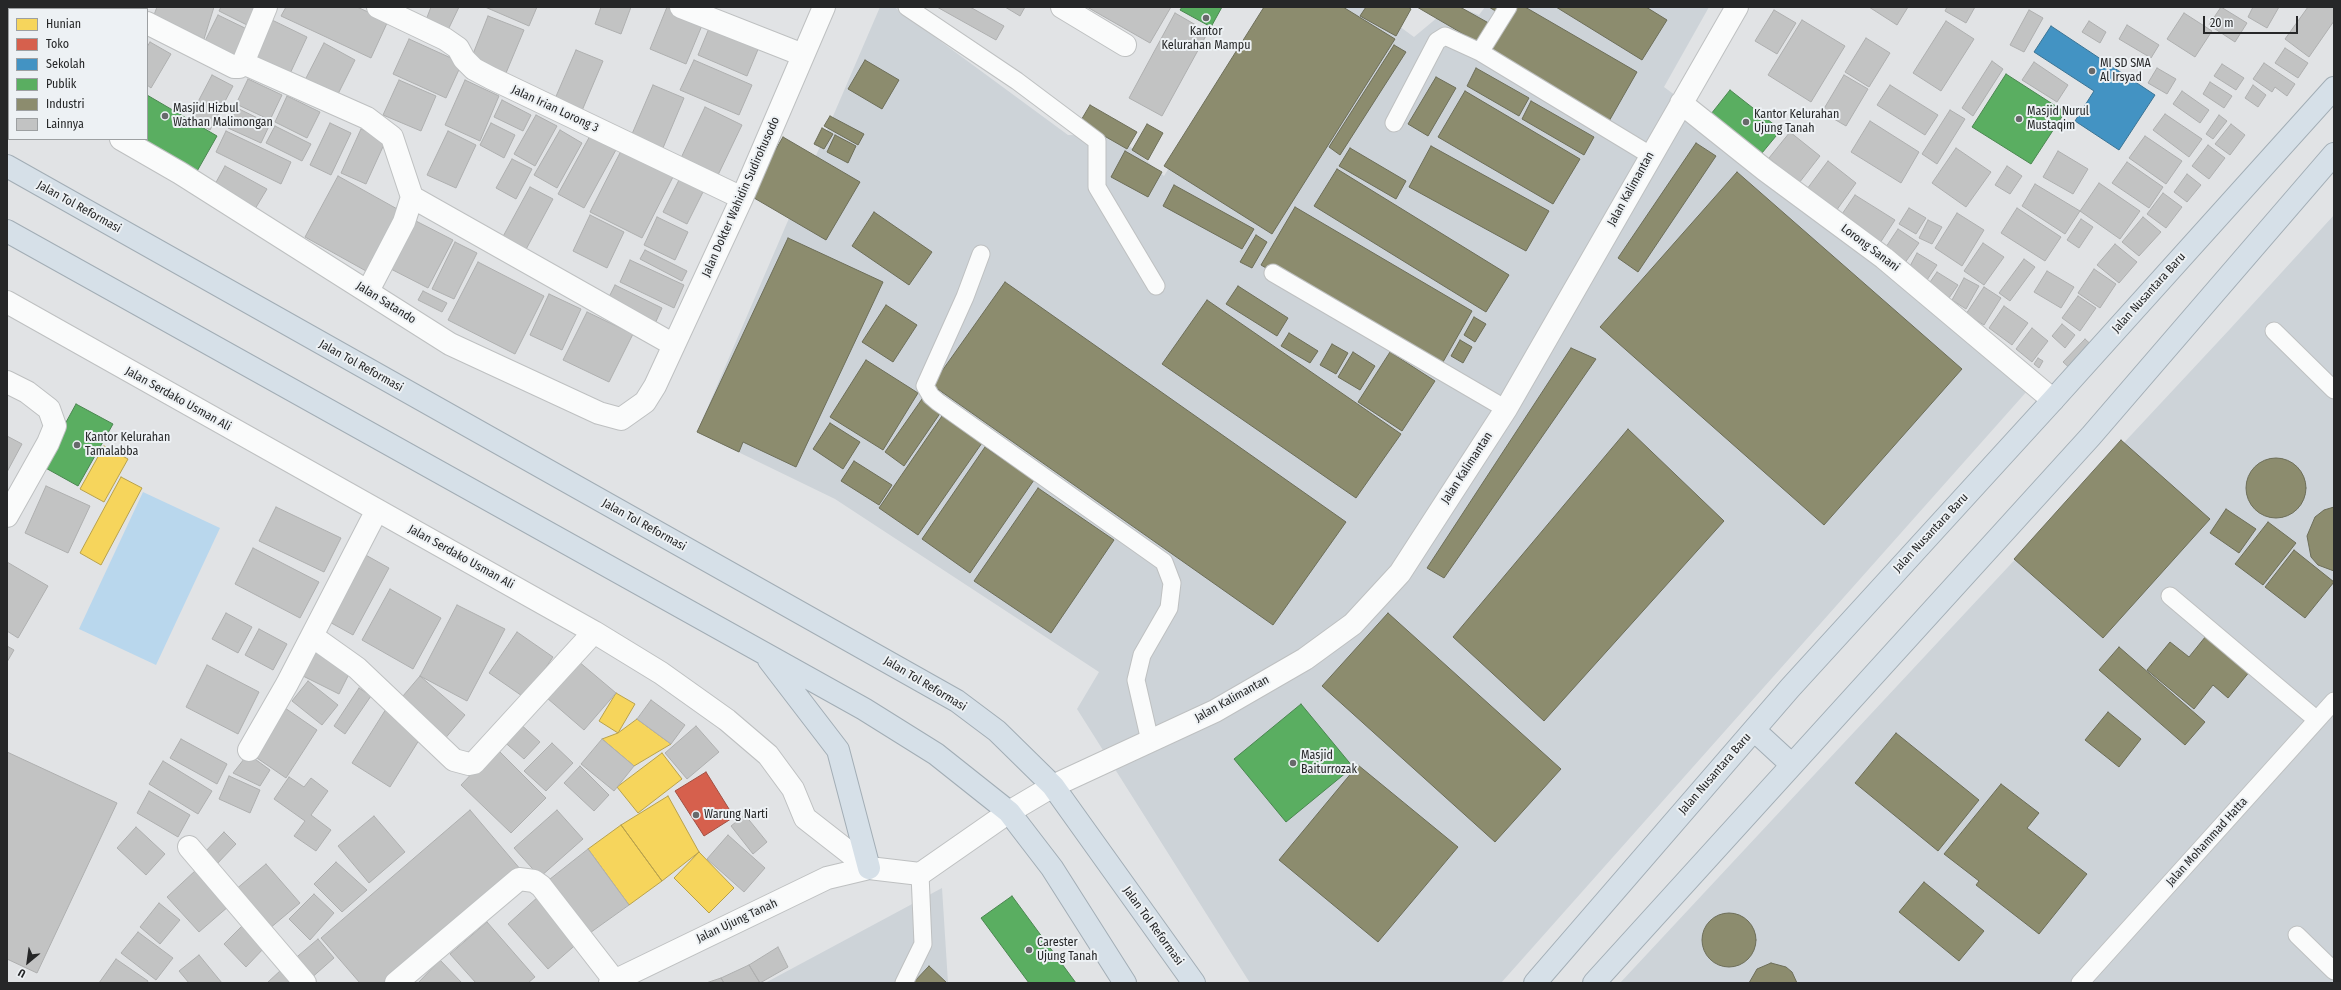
<!DOCTYPE html>
<style>
body{margin:0}
#map{position:relative;width:2341px;height:990px;overflow:hidden;background:#e1e3e5;font-family:"Fira Sans Condensed",sans-serif}
canvas{display:block}
.frame{position:absolute;inset:0;border:8px solid #262728;pointer-events:none}
.legend{position:absolute;left:8px;top:8px;width:140px;height:132px;box-sizing:border-box;background:#edf1f4;border:1px solid #9da0a2;margin:0;padding:5px 7px;list-style:none;font-size:12px;color:#262728}
.legend li{display:flex;align-items:center;gap:8px;height:20px}
.legend b{width:20px;border:1px solid #9da0a2}
.north{position:absolute;left:8px;top:942px;width:40px;height:40px;-webkit-text-stroke:3px #edf1f4;paint-order:stroke;rotate:209deg;font-size:11px;font-weight:700;line-height:16px;text-align:center;color:#262728}
.north::after{content:'';display:block;margin:auto;width:14px;height:18px;background:#262728;clip-path:polygon(50% 0,100% 100%,50% 72%,0 100%)}
.scale{position:absolute;left:2203px;top:16px;width:95px;height:18px;box-sizing:border-box;border:2px solid #262728;border-top:0;padding-left:5px;font-size:12px;line-height:14px;white-space:nowrap;color:#262728;-webkit-text-stroke:3px #edf1f4;paint-order:stroke}
</style>
<div id="map">
<canvas width="2341" height="990"></canvas>
<div class="frame"></div>
<ul class="legend">
<li><b style="height:11px;background:#f6d55c"></b>Hunian</li>
<li><b style="height:11px;background:#d6604d"></b>Toko</li>
<li><b style="height:11px;background:#4393c3"></b>Sekolah</li>
<li><b style="height:11px;background:#5aae61"></b>Publik</li>
<li><b style="height:11px;background:#8c8c6e"></b>Industri</li>
<li><b style="height:11px;background:#c2c3c3"></b>Lainnya</li>
</ul>
<div class="north">U</div>
<div class="scale">20 m</div>
</div>
<script>
const ctx = document.querySelector('canvas').getContext('2d');
ctx.lineJoin = 'round';
function fill(path, color) {
  ctx.fillStyle = color;
  ctx.fill(path, 'evenodd');
}
function toPath(rows) {
  const path = new Path2D();
  for (const r of rows) {
    if (r.length === 3) {
      path.moveTo(r[0] + r[2], r[1]);
      path.arc(r[0], r[1], r[2], 0, 2 * Math.PI);
      continue;
    }
    path.moveTo(r[0], r[1]);
    for (let i = 2; i < r.length; i += 2) path.lineTo(r[i], r[i + 1]);
  }
  return path;
}
function stroke(path, color, width, dash) {
  ctx.strokeStyle = color;
  ctx.lineWidth = width;
  ctx.lineCap = dash ? 'butt' : 'round';
  ctx.setLineDash(dash || []);
  ctx.stroke(path);
}
function label(font, color, halo, rows, align = 'center') {
  ctx.font = font + ' "Fira Sans Condensed",sans-serif';
  ctx.lineWidth = 4;
  ctx.setLineDash([]);
  ctx.textBaseline = 'middle';
  ctx.strokeStyle = halo;
  ctx.fillStyle = color;
  for (const [text, x, y, turn = 0] of rows) {
    ctx.save();
    ctx.translate(x, y);
    ctx.rotate((+turn || 0) * Math.PI / 180);
    ctx.textAlign = isNaN(turn) ? turn : align;
    if (halo) ctx.strokeText(text, 0, 0);
    ctx.fillText(text, 0, 0);
    ctx.restore();
  }
}
fill(toPath([
 [880,7,894,7,1068,135,1118,136,1164,176,1269,7,1373,7,1414,37,1450,7,1459,7,1479,15,1485,7,1709,7,1664,87,1777,171,2028,390,1501,983,1250,983,1077,709,1099,672,835,499,697,432],
 [2334,215,2334,983,1620,983,2230,329],
 [942,888,948,983,765,983]
]), '#cdd3d8');
fill(toPath([
 [143,492,220,528,156,665,79,629]
]), '#b9d7ed');
const homes = toPath([
 [104,446,128,459,104,502,80,489,104,446],
 [121,477,142,488,101,565,80,553,121,477],
 [616,693,635,704,618,733,599,721,616,693],
 [637,719,671,744,634,766,602,739,618,733,637,719],
 [662,753,682,779,638,813,617,787,662,753],
 [668,796,699,852,662,881,621,825,668,796],
 [621,825,662,881,629,905,588,849,621,825],
 [699,852,734,888,709,913,674,878,699,852]
]);
fill(homes, '#f6d55c');
stroke(homes, '#b8a14c', 1);
const shops = toPath([
 [706,772,734,817,704,836,675,791,706,772]
]);
fill(shops, '#d6604d');
stroke(shops, '#a14f42', 1);
const schools = toPath([
 [2051,26,2155,95,2119,150,2075,121,2094,91,2034,52,2051,26]
]);
fill(schools, '#4393c3');
stroke(schools, '#3a7394', 1);
const public = toPath([
 [1182,7,1222,7,1211,27,1180,10,1182,7],
 [2006,74,2065,112,2031,164,1972,127,2006,74],
 [1730,90,1781,130,1762,153,1711,114,1730,90],
 [147,95,217,136,196,173,137,139,147,139,147,95],
 [76,404,113,424,78,486,42,466,76,404],
 [1301,704,1353,767,1286,822,1234,759,1301,704],
 [1012,896,1076,983,1029,983,981,918,1012,896]
]);
fill(public, '#5aae61');
stroke(public, '#4a8650', 1);
const industry = toPath([
 [1264,7,1343,7,1395,39,1272,234,1164,166,1264,7],
 [1366,7,1408,7,1411,9,1396,36,1360,16,1366,7],
 [1417,7,1460,7,1494,26,1482,45,1417,7],
 [1489,7,1500,7,1497,12,1489,7],
 [1512,7,1525,7,1637,72,1608,123,1486,51,1512,7],
 [1556,7,1646,7,1667,20,1642,60,1556,7],
 [1394,45,1406,52,1340,155,1329,147,1394,45],
 [865,60,899,80,882,109,848,89,865,60],
 [1476,68,1529,98,1519,116,1467,86,1476,68],
 [1436,77,1456,88,1428,136,1408,124,1436,77],
 [1465,91,1580,159,1553,204,1438,137,1465,91],
 [1531,101,1594,137,1584,155,1522,119,1531,101],
 [1090,105,1137,132,1127,149,1080,122,1090,105],
 [830,116,864,134,858,145,824,126,830,116],
 [1147,124,1163,133,1148,160,1132,150,1147,124],
 [822,128,833,134,824,149,814,144,822,128],
 [835,135,856,146,848,163,827,152,835,135],
 [783,137,860,182,826,240,749,195,783,137],
 [1696,143,1716,156,1638,272,1618,258,1696,143],
 [1431,146,1549,211,1526,251,1409,187,1431,146],
 [1350,148,1406,181,1396,199,1339,166,1350,148],
 [1125,151,1162,172,1148,197,1111,177,1125,151],
 [1337,169,1509,275,1486,312,1314,206,1337,169],
 [1737,172,1962,369,1824,525,1600,327,1737,172],
 [1174,185,1254,229,1242,249,1163,206,1174,185],
 [1295,207,1472,311,1439,369,1261,265,1295,207],
 [874,212,932,252,909,285,852,246,874,212],
 [1256,235,1267,242,1252,268,1240,262,1256,235],
 [788,238,883,282,796,467,743,442,739,452,697,432,788,238],
 [1005,282,1346,522,1273,625,932,385,1005,282],
 [1238,286,1288,318,1277,336,1226,304,1238,286],
 [1207,300,1401,434,1356,498,1162,364,1207,300],
 [886,305,917,325,893,362,862,342,886,305],
 [1474,317,1486,324,1475,342,1464,335,1474,317],
 [1289,333,1318,351,1310,363,1281,346,1289,333],
 [1460,340,1472,347,1463,363,1451,356,1460,340],
 [1332,344,1348,353,1336,374,1320,365,1332,344],
 [1571,348,1596,359,1444,578,1427,568,1571,348],
 [1353,352,1375,366,1360,390,1338,377,1353,352],
 [1390,352,1435,381,1402,431,1358,402,1390,352],
 [866,360,918,393,883,450,830,417,866,360],
 [922,399,941,412,904,466,885,452,922,399],
 [942,416,982,443,918,535,879,508,942,416],
 [830,423,860,442,843,469,813,449,830,423],
 [1628,429,1724,521,1544,721,1453,637,1628,429],
 [2121,440,2210,519,2103,638,2014,559,2121,440],
 [985,447,1034,480,970,573,922,539,985,447],
 [2276,488,30],
 [854,461,892,485,879,505,841,481,854,461],
 [1038,488,1114,540,1051,633,974,581,1038,488],
 [2334,507,2334,571,2318,565,2311,557,2307,536,2315,517,2324,510,2334,507],
 [2226,509,2256,529,2239,553,2210,533,2226,509],
 [2268,522,2296,543,2263,585,2235,564,2268,522],
 [2294,550,2334,582,2305,618,2265,587,2294,550],
 [1388,613,1561,769,1495,842,1322,686,1388,613],
 [2206,636,2250,671,2228,698,2213,685,2194,709,2147,670,2170,642,2189,657,2206,636],
 [2119,647,2205,722,2185,745,2099,670,2119,647],
 [2108,712,2141,739,2119,767,2085,740,2108,712],
 [1896,733,1979,800,1938,851,1855,783,1896,733],
 [1358,765,1458,847,1378,942,1279,860,1358,765],
 [2001,784,2039,813,2027,828,2087,874,2039,934,1976,885,1979,881,1944,854,2001,784],
 [1924,882,1984,931,1959,961,1899,912,1924,882],
 [1729,940,27],
 [1771,963,1786,967,1792,972,1797,983,1749,983,1757,969,1771,963],
 [929,966,947,983,913,983,929,966]
]);
fill(industry, '#8c8c6e');
stroke(industry, '#6d6e59', 1);
const building = toPath([
 [19,7,46,7,50,9,18,9,19,7],
 [157,7,214,7,204,39,154,15,157,7],
 [221,7,261,7,251,27,219,11,221,7],
 [286,7,357,7,388,21,371,58,281,16,286,7],
 [431,7,459,7,448,30,426,20,431,7],
 [485,7,537,7,529,26,485,7],
 [601,7,631,7,621,34,595,24,601,7],
 [667,7,703,23,686,64,650,49,667,7],
 [937,7,970,7,1004,26,996,40,937,7],
 [1005,7,1025,7,1020,16,1005,7],
 [1087,7,1171,7,1150,43,1087,7],
 [1869,7,1908,7,1897,25,1869,7],
 [1947,7,1975,7,1966,23,1945,11,1947,7],
 [2221,7,2247,23,2235,42,2209,25,2221,7],
 [2253,7,2279,7,2267,28,2248,17,2253,7],
 [2308,7,2334,7,2334,21,2309,57,2285,39,2308,7],
 [1774,10,1796,23,1777,54,1755,41,1774,10],
 [2029,10,2043,18,2024,52,2010,45,2029,10],
 [1175,13,1208,32,1162,116,1129,98,1175,13],
 [2184,13,2212,31,2195,57,2167,39,2184,13],
 [218,15,251,31,236,61,203,45,218,15],
 [488,16,524,30,506,73,471,59,488,16],
 [272,20,307,37,288,78,253,61,272,20],
 [1802,20,1845,46,1811,102,1768,75,1802,20],
 [1946,21,1974,39,1941,91,1913,73,1946,21],
 [2089,21,2106,32,2100,43,2082,32,2089,21],
 [2127,25,2159,45,2151,58,2119,39,2127,25],
 [9,26,9,64,7,63,7,30,9,26],
 [710,26,759,47,747,76,698,55,710,26],
 [1866,38,1890,53,1869,87,1845,72,1866,38],
 [409,39,462,63,446,98,393,74,409,39],
 [150,42,171,54,151,88,147,85,147,47,150,42],
 [324,43,355,60,335,100,303,84,324,43],
 [2285,48,2308,63,2298,78,2275,63,2285,48],
 [576,50,603,61,581,113,554,101,576,50],
 [694,60,752,85,739,115,680,90,694,60],
 [1992,61,2003,69,1973,116,1962,108,1992,61],
 [2034,62,2068,85,2057,102,2022,80,2034,62],
 [2264,63,2295,84,2287,96,2275,87,2272,92,2253,79,2264,63],
 [2222,64,2244,78,2236,90,2214,76,2222,64],
 [2157,68,2176,79,2167,94,2148,83,2157,68],
 [212,75,233,86,210,130,189,119,212,75],
 [1844,75,1868,89,1846,126,1822,112,1844,75],
 [248,79,282,95,270,120,236,104,248,79],
 [399,80,436,96,421,131,383,115,399,80],
 [465,80,499,96,480,141,445,125,465,80],
 [2210,82,2232,96,2224,108,2203,94,2210,82],
 [653,85,684,98,660,155,629,141,653,85],
 [1890,85,1938,115,1925,135,1877,105,1890,85],
 [2253,85,2266,95,2258,107,2245,98,2253,85],
 [2182,91,2209,110,2200,123,2173,104,2182,91],
 [287,96,320,112,307,138,275,122,287,96],
 [502,100,531,115,523,131,494,117,502,100],
 [705,107,742,125,718,175,681,158,705,107],
 [237,108,270,124,261,143,228,128,237,108],
 [1950,110,1965,119,1937,164,1922,154,1950,110],
 [2165,114,2202,139,2189,157,2153,130,2165,114],
 [536,115,557,126,535,166,514,154,536,115],
 [2219,115,2227,121,2213,139,2206,134,2219,115],
 [1870,121,1919,152,1901,183,1851,152,1870,121],
 [330,123,351,133,331,175,310,165,330,123],
 [491,123,515,135,504,158,480,145,491,123],
 [2231,124,2245,135,2230,155,2215,144,2231,124],
 [275,126,311,144,302,161,266,143,275,126],
 [361,129,386,140,366,184,341,173,361,129],
 [560,130,582,143,557,188,534,175,560,130],
 [226,131,291,162,281,184,216,152,226,131],
 [448,131,476,145,456,188,427,175,448,131],
 [1790,132,1820,156,1799,183,1769,158,1790,132],
 [591,134,617,148,584,208,558,194,591,134],
 [2145,136,2182,161,2166,184,2129,158,2145,136],
 [2208,145,2225,158,2209,179,2192,166,2208,145],
 [1956,148,1991,172,1966,207,1932,183,1956,148],
 [622,149,674,175,642,238,590,212,622,149],
 [2058,151,2088,169,2073,194,2043,177,2058,151],
 [512,159,532,169,516,199,496,188,512,159],
 [1828,161,1856,183,1836,211,1807,189,1828,161],
 [2127,162,2163,187,2149,208,2112,183,2127,162],
 [225,166,267,189,255,209,214,186,225,166],
 [2007,166,2022,176,2010,194,1995,185,2007,166],
 [2187,174,2201,185,2187,202,2174,192,2187,174],
 [338,176,399,210,366,271,305,237,338,176],
 [680,178,704,190,687,224,663,212,680,178],
 [2099,183,2140,211,2120,239,2080,211,2099,183],
 [2035,184,2080,211,2065,234,2022,206,2035,184],
 [530,187,553,199,523,255,500,242,530,187],
 [2163,193,2182,207,2166,228,2147,214,2163,193],
 [1855,195,1895,220,1880,243,1840,217,1855,195],
 [1909,208,1926,218,1916,234,1899,224,1909,208],
 [2017,208,2061,237,2045,261,2001,233,2017,208],
 [1957,213,1984,230,1962,266,1935,248,1957,213],
 [590,215,624,232,607,268,573,251,590,215],
 [657,217,688,232,675,260,644,245,657,217],
 [2143,217,2161,232,2139,256,2122,242,2143,217],
 [412,219,453,240,428,288,387,267,412,219],
 [2081,219,2093,227,2079,248,2067,240,2081,219],
 [1928,220,1942,227,1932,244,1919,238,1928,220],
 [1898,229,1919,243,1904,264,1884,250,1898,229],
 [455,242,477,253,454,299,432,289,455,242],
 [1983,243,2004,257,1984,285,1964,271,1983,243],
 [2115,244,2137,262,2119,283,2097,265,2115,244],
 [645,250,687,271,682,281,640,259,645,250],
 [1917,253,1937,265,1927,280,1909,268,1917,253],
 [2024,259,2035,267,2010,301,1999,293,2024,259],
 [630,260,684,285,674,308,620,282,630,260],
 [478,262,544,296,515,354,448,320,478,262],
 [2094,269,2116,284,2100,308,2078,293,2094,269],
 [2047,271,2074,287,2061,308,2034,292,2047,271],
 [1937,272,1958,285,1949,298,1928,285,1937,272],
 [1964,278,1979,286,1966,309,1952,300,1964,278],
 [615,285,662,308,654,326,606,303,615,285],
 [1984,287,2001,298,1984,325,1966,314,1984,287],
 [423,291,447,303,442,312,418,300,423,291],
 [549,294,581,309,562,350,530,335,549,294],
 [2078,296,2096,308,2080,331,2062,318,2078,296],
 [2004,306,2028,323,2012,345,1989,328,2004,306],
 [587,312,633,334,609,382,563,360,587,312],
 [2062,324,2075,335,2065,348,2052,336,2062,324],
 [2032,328,2048,341,2032,362,2016,349,2032,328],
 [2085,339,2095,348,2073,371,2063,362,2085,339],
 [2038,358,2043,361,2039,368,2034,364,2038,358],
 [7,436,22,444,7,472,7,436],
 [46,486,90,506,68,553,25,533,46,486],
 [276,507,341,538,324,572,259,541,276,507],
 [253,548,319,582,300,618,235,584,253,548],
 [362,553,389,568,353,635,326,620,362,553],
 [7,562,48,586,18,638,7,631,7,562],
 [390,589,441,618,413,669,362,640,390,589],
 [457,605,505,629,467,701,420,676,457,605],
 [226,613,252,627,238,653,212,639,226,613],
 [259,629,287,644,273,670,245,655,259,629],
 [517,632,553,657,525,698,489,673,517,632],
 [7,646,14,650,7,662,7,646],
 [314,649,352,668,339,694,301,675,314,649],
 [578,661,616,693,584,730,547,698,578,661],
 [207,665,259,692,238,734,186,707,207,665],
 [420,676,465,715,443,741,397,703,420,676],
 [308,681,338,705,322,725,292,701,308,681],
 [359,688,371,696,345,734,334,726,359,688],
 [651,700,685,725,671,744,637,719,651,700],
 [285,708,317,730,286,778,254,756,285,708],
 [386,709,424,732,390,787,352,763,386,709],
 [517,721,540,742,524,759,501,739,517,721],
 [696,726,719,752,687,779,665,753,696,726],
 [181,739,227,764,217,784,170,758,181,739],
 [602,739,634,766,614,791,581,764,602,739],
 [552,743,573,763,546,791,524,771,552,743],
 [496,748,546,798,511,833,461,785,496,748],
 [7,752,117,803,37,973,7,959,7,752],
 [248,754,270,770,260,786,233,773,248,754],
 [163,761,212,791,198,814,149,784,163,761],
 [580,766,609,795,594,811,564,783,580,766],
 [229,776,260,790,250,813,219,799,229,776],
 [289,777,304,787,311,778,328,791,311,815,331,830,316,851,294,836,305,821,274,799,289,777],
 [149,791,190,815,178,837,137,813,149,791],
 [470,810,521,870,390,983,360,983,321,938,470,810],
 [557,810,583,839,540,877,514,848,557,810],
 [745,815,767,842,753,854,731,826,745,815],
 [374,816,405,852,369,883,338,846,374,816],
 [136,827,165,854,146,875,117,848,136,827],
 [224,832,236,844,215,866,202,855,224,832],
 [728,835,765,868,744,892,707,859,728,835],
 [588,849,629,905,587,935,545,883,588,849],
 [336,862,367,890,342,912,314,884,336,862],
 [266,864,300,903,269,929,235,890,266,864],
 [196,870,229,906,199,932,167,897,196,870],
 [314,894,334,913,310,940,289,919,314,894],
 [539,896,580,941,548,969,508,924,539,896],
 [159,903,180,920,160,944,140,927,159,903],
 [487,922,535,977,528,983,476,983,450,954,487,922],
 [244,924,266,946,246,967,224,944,244,924],
 [138,932,173,958,156,980,121,953,138,932],
 [318,939,334,958,309,980,292,961,318,939],
 [778,947,788,967,760,983,749,965,778,947],
 [199,955,222,983,189,983,179,971,199,955],
 [116,959,148,981,147,983,99,983,116,959],
 [440,960,462,983,418,983,440,960],
 [749,965,760,983,724,983,721,978,749,965],
 [281,970,293,983,267,983,281,970],
 [721,978,724,983,706,983,721,978]
]);
fill(building, '#c2c3c3');
stroke(building, '#aeafaf', 1);
const lane = toPath([
 [907,7,1017,81,1097,141,1097,187,1156,286],
 [1480,52,1508,7],
 [1394,123,1437,41,1445,36,1480,52,1650,155],
 [981,254,965,297,925,386,931,396,938,402,1164,562,1172,583,1169,608,1142,655,1136,680,1150,741],
 [1273,273,1506,409],
 [2274,331,2334,390],
 [2170,596,2317,720],
 [2297,935,2334,971],
 [904,983,923,944,920,874],
 [2080,983,2334,701]
]);
const street = toPath([
 [108,7,113,9],
 [378,7,445,39,458,48,464,59,474,69,491,78,742,198],
 [681,7,803,55],
 [1062,7,1125,45],
 [147,23,234,67,239,67,243,63,266,7],
 [243,63,367,118,392,137,412,197,404,222,368,291],
 [7,74,9,75],
 [1681,103,1765,170,1884,258,2053,400],
 [121,139,180,173,450,344,599,413,621,419,645,402,655,386,742,198,824,7],
 [412,197,674,345],
 [7,302,594,632,661,673,727,720,768,755,793,789,805,818,869,868],
 [7,382,27,392,49,409,55,426,48,443,7,516],
 [312,636,357,668,454,760,469,764,474,763,594,632],
 [249,750,287,684,377,510],
 [189,847,305,983],
 [396,983,519,879,534,881,541,886,614,980],
 [610,983,827,878,869,868,920,874,1009,812,1053,786,1215,711,1305,659,1353,624,1400,573,1506,409,1737,7]
]);
const highway = toPath([
 [7,166,957,701,997,731,1053,786,1194,983],
 [7,231,864,709,936,754,1009,812,1052,868,1125,983],
 [769,660,838,750,869,868],
 [1754,730,1792,765],
 [1535,983,1790,688,2053,400,2334,88],
 [1594,983,2091,436,2334,154]
]);
stroke(lane, '#bec0c1', 19);
stroke(street, '#bec0c1', 24);
stroke(highway, '#a2adb5', 24);
stroke(lane, '#fafbfb', 17);
stroke(street, '#fafbfb', 22);
stroke(highway, '#d6e0e8', 22);
for (const [x, y, r, color] of [
 [1206,18,4,"#67696a"],
 [2092,71,4,"#67696a"],
 [165,116,4,"#67696a"],
 [2019,119,4,"#67696a"],
 [1746,122,4,"#67696a"],
 [77,445,4,"#67696a"],
 [1293,763,4,"#67696a"],
 [696,815,4,"#67696a"],
 [1029,950,4,"#67696a"]
]) {
  const dot = new Path2D();
  dot.arc(x, y, r, 0, 2 * Math.PI);
  ctx.fillStyle = color;
  ctx.fill(dot);
  stroke(dot, '#edf1f4', 1.5);
}
label('12px', '#262728', '#edf1f4', [
 ["Kantor",1206,32,"center"],
 ["Kelurahan Mampu",1206,46,"center"],
 ["MI SD SMA",2100,64],
 ["Al Irsyad",2100,78],
 ["Masjid Hizbul",173,109],
 ["Wathan Malimongan",173,123],
 ["Masjid Nurul",2027,112],
 ["Mustaqim",2027,126],
 ["Kantor Kelurahan",1754,115],
 ["Ujung Tanah",1754,129],
 ["Kantor Kelurahan",85,438],
 ["Tamalabba",85,452],
 ["Masjid",1301,756],
 ["Baiturrozak",1301,770],
 ["Warung Narti",704,815],
 ["Carester",1037,943],
 ["Ujung Tanah",1037,957]
], 'left');
label('12px', '#262728', '#edf1f4', [
 ["Jalan Irian Lorong 3",555,109,25],
 ["Jalan Kalimantan",1631,189,-61],
 ["Jalan Dokter Wahidin Sudirohusodo",741,197,-66],
 ["Jalan Tol Reformasi",79,207,29],
 ["Lorong Sanani",1870,248,37],
 ["Jalan Nusantara Baru",2149,293,-48],
 ["Jalan Satando",386,303,32],
 ["Jalan Tol Reformasi",361,366,29],
 ["Jalan Serdako Usman Ali",178,399,29],
 ["Jalan Kalimantan",1467,468,-57],
 ["Jalan Tol Reformasi",644,525,29],
 ["Jalan Nusantara Baru",1931,533,-47],
 ["Jalan Serdako Usman Ali",461,557,29],
 ["Jalan Tol Reformasi",925,684,31],
 ["Jalan Kalimantan",1232,699,-29],
 ["Jalan Nusantara Baru",1715,774,-49],
 ["Jalan Mohammad Hatta",2207,842,-48],
 ["Jalan Ujung Tanah",737,921,-25],
 ["Jalan Tol Reformasi",1153,926,54]
]);
</script>
